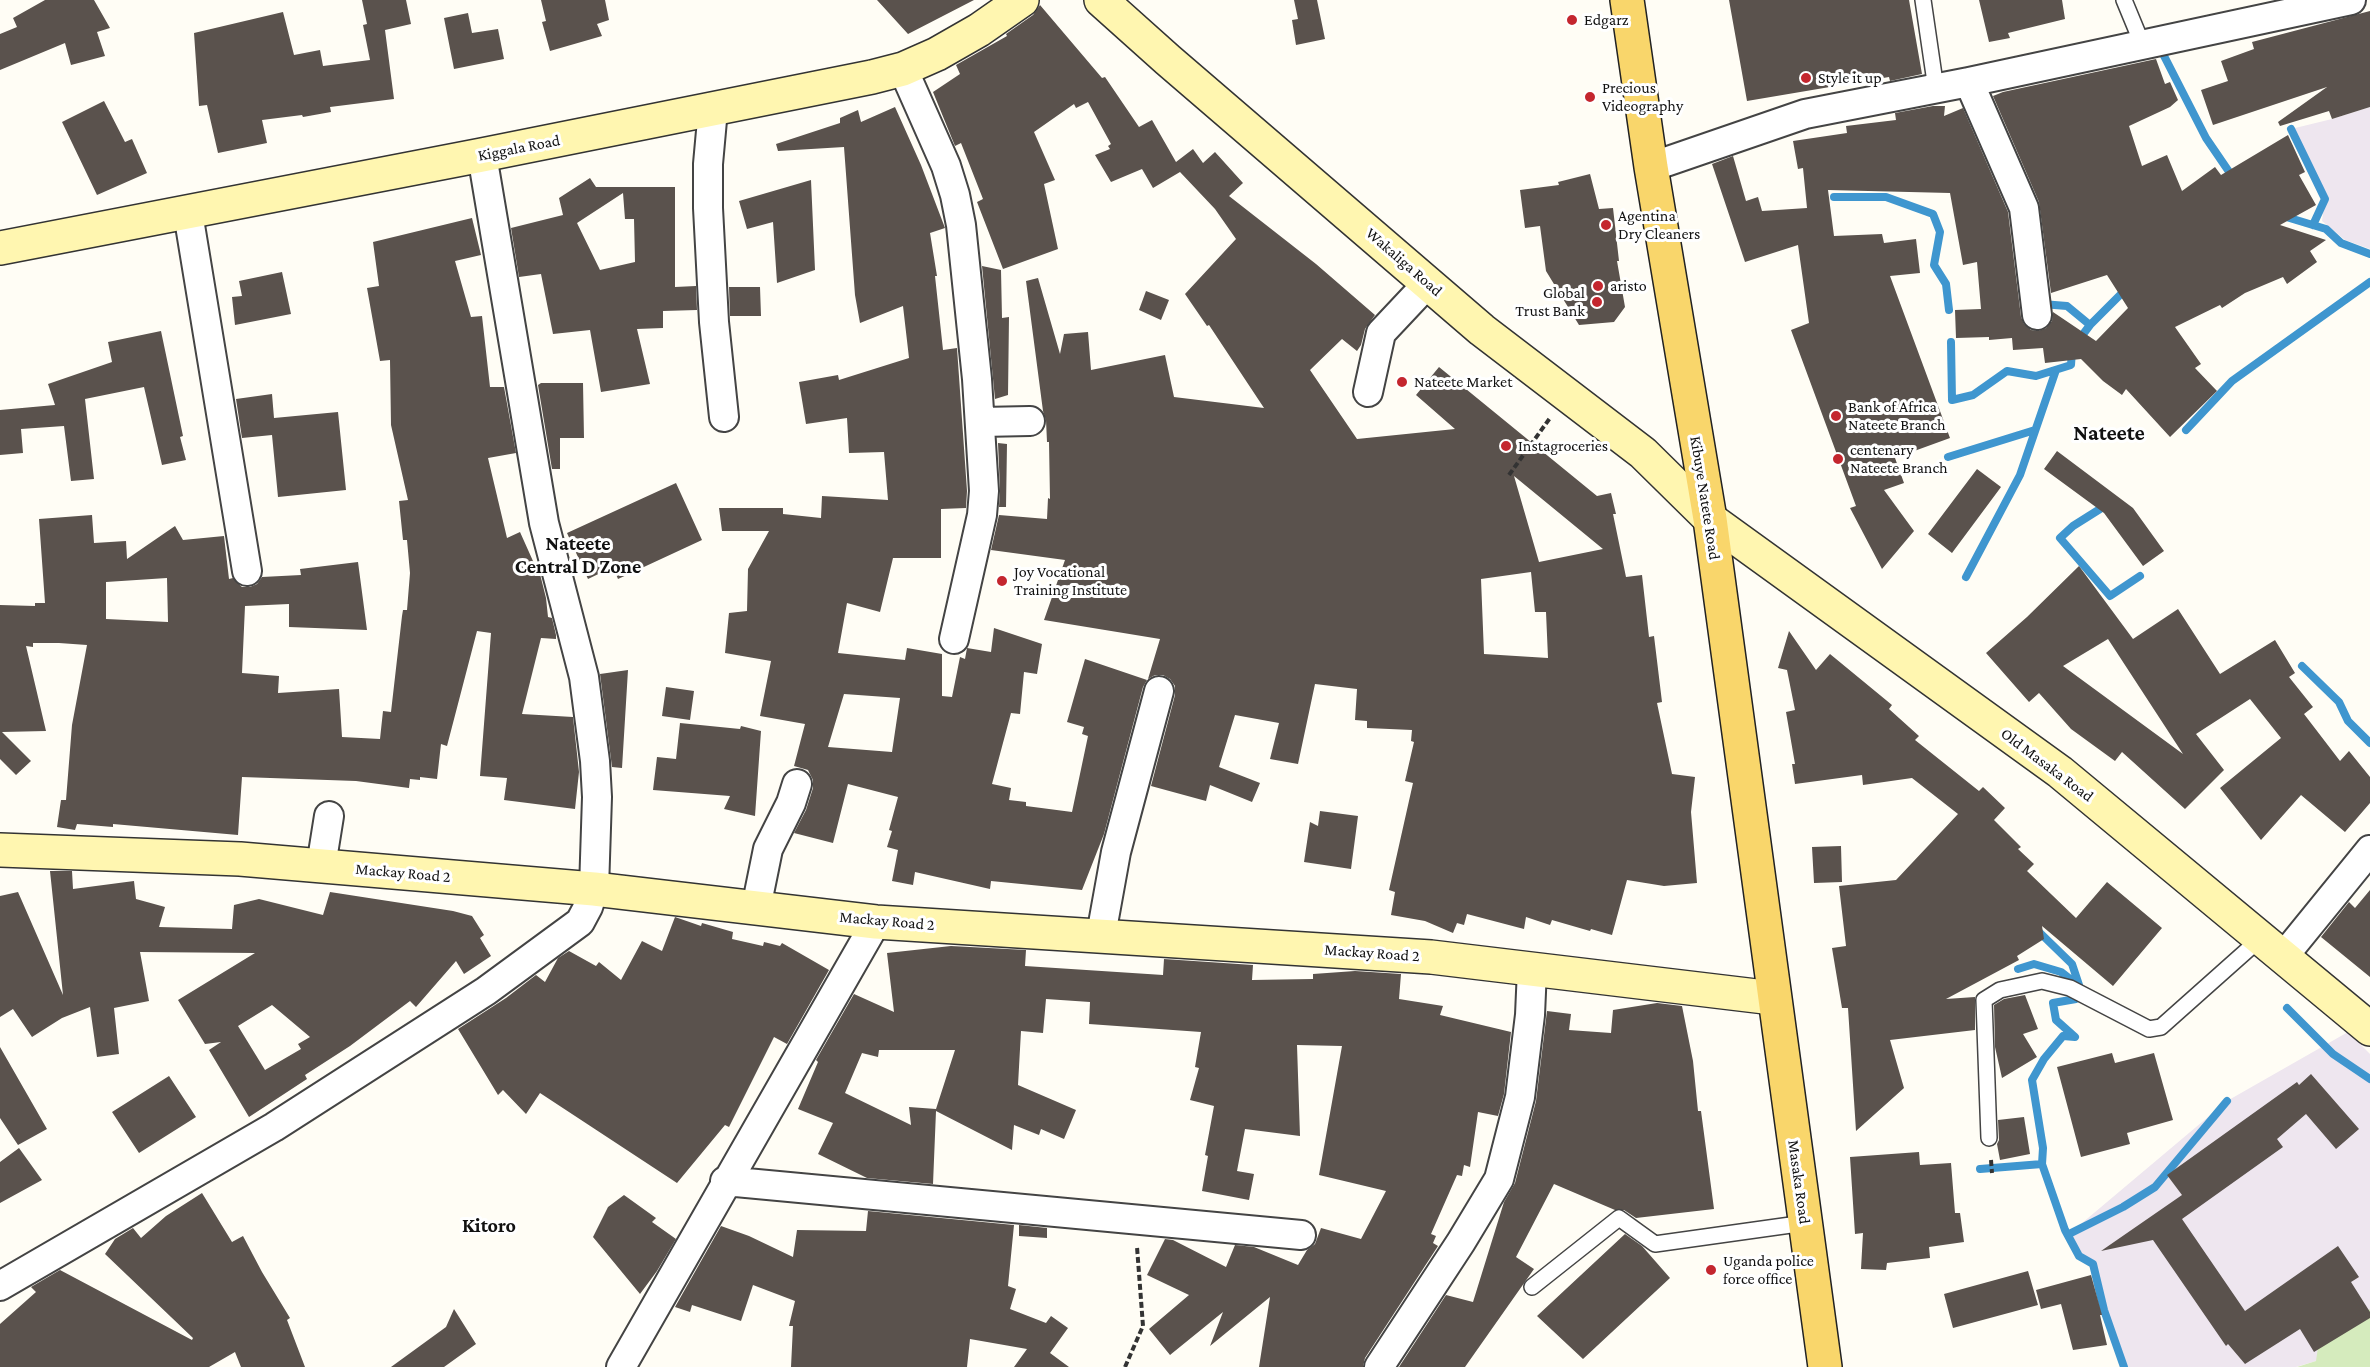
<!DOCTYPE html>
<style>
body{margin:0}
canvas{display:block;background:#fffdf5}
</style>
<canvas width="2370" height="1367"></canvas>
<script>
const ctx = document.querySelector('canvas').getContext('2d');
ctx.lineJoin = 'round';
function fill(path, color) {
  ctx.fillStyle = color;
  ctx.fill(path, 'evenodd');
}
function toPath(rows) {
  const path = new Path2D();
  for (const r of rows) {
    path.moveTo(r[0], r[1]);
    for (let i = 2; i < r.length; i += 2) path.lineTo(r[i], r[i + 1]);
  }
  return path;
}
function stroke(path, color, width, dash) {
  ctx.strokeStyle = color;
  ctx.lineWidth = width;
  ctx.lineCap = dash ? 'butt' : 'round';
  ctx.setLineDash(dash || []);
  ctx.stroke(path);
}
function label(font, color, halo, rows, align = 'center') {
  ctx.font = font + ' "Crimson Pro",serif';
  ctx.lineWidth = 6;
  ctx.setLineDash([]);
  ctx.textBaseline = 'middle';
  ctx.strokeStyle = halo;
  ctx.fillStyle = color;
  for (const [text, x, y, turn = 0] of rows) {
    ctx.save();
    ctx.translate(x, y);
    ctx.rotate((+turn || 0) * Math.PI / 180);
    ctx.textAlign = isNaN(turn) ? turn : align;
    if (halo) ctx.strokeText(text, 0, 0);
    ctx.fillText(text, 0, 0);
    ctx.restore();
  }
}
fill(toPath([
 [2370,107,2370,249,2345,240,2322,221,2325,198,2291,129,2332,119],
 [2348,1032,2370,1054,2370,1333,2316,1361,2296,1367,2124,1367,2104,1310,2093,1264,2079,1256,2069,1234,2227,1101]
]), '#eee6ef');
fill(toPath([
 [2370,1309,2370,1367,2297,1367,2316,1361,2319,1340]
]), '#d5ebbd');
stroke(toPath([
 [2161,50,2206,138,2234,179],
 [2291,129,2325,199,2313,225],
 [1834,197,1886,197,1933,214,1940,232,1934,265,1946,284,1949,310],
 [2283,216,2326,229,2341,243,2370,254],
 [2042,304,2067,306,2090,325],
 [2078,341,2090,325,2127,288],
 [1951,342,1952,400,1973,395,2007,371,2036,376,2071,365,2072,351],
 [2186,430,2232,381,2370,282],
 [1948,457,2035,430],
 [2100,509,2073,526,2060,538,2110,596,2140,576],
 [1966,577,2020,475,2056,370],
 [2302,666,2339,702,2348,721,2370,743],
 [2036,929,2072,964,2079,985],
 [2018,969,2034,964,2061,972,2079,986,2076,999,2053,1003,2056,1020,2075,1037,2063,1036,2044,1059,2032,1080,2043,1148,2042,1164],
 [2287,1008,2333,1054,2370,1079],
 [1980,1169,2042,1164,2065,1230,2079,1256,2093,1264,2104,1310,2124,1367],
 [2069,1234,2123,1207,2155,1187,2227,1101]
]), '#3f96cf', 8);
fill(toPath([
 [45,0,94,0,110,28,97,32,105,56,71,65,65,43,0,70,0,34,17,27,13,18],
 [362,0,406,0,411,24,385,30,394,99,330,107,331,112,303,117,302,115,262,120,267,143,218,153,207,105,199,106,194,33,283,12,294,55,320,50,323,66,370,60,363,25,367,24],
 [541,0,605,0,609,20,597,24,602,36,550,51,542,22,546,21],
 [877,0,974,0,908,34],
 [1294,0,1317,0,1325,39,1296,45,1292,20,1298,19],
 [1729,0,1909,0,1922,74,1890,81,1889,77,1747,101],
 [1979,0,2062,0,2065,19,2008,33,2010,38,1989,42],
 [1040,5,1102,78,1105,77,1139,127,1152,120,1176,162,1193,149,1203,163,1215,152,1243,183,1229,196,1316,264,1375,315,1365,329,1361,345,1357,351,1342,339,1310,370,1357,439,1455,429,1416,395,1439,367,1597,496,1611,493,1616,514,1613,514,1626,577,1642,575,1649,637,1654,636,1662,702,1657,703,1672,774,1695,777,1691,812,1697,883,1664,886,1627,880,1612,935,1591,929,1590,931,1552,920,1550,925,1526,917,1524,929,1467,914,1464,925,1457,923,1453,933,1425,921,1391,915,1395,892,1389,890,1413,783,1405,781,1414,742,1411,741,1412,730,1367,728,1367,721,1355,720,1357,689,1315,684,1298,764,1270,759,1279,723,1235,715,1219,767,1260,783,1252,802,1210,785,1206,801,1151,786,1175,695,1175,686,1170,679,1163,675,1155,675,1148,679,1160,639,1044,620,1065,560,991,550,999,515,1047,519,1048,498,1050,499,1049,442,1047,442,1046,420,1043,411,1026,281,1038,278,1060,354,1064,334,1088,332,1091,370,1165,355,1174,397,1264,408,1209,325,1207,326,1185,294,1236,239,1215,209,1180,172,1153,188,1142,169,1111,182,1095,155,1110,149,1108,146,1111,144,1088,102,1076,108,1074,104,1034,132,1055,180,1044,184,1058,249,1003,269,977,202,983,199,961,143,955,146,933,92,960,74,956,65,1007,36,1006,34,1033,15],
 [1514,476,1603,549,1539,562],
 [1531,572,1535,612,1546,612,1548,658,1484,654,1481,579],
 [2370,11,2370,107,2332,119,2329,111,2280,126,2278,122,2327,87,2213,125,2201,90,2228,81,2221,61,2254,49,2252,42],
 [468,13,472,33,498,29,504,59,454,69,444,18],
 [2156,59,2165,84,2170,82,2178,100,2170,107,2129,126,2142,166,2167,155,2182,191,2215,167,2221,175,2288,135,2305,172,2299,175,2316,205,2280,225,2326,240,2310,251,2317,262,2287,284,2283,277,2245,293,2222,308,2220,305,2175,327,2201,364,2195,368,2217,391,2170,437,2126,389,2122,395,2103,381,2081,359,2045,363,2043,348,2013,350,2012,338,1989,340,1989,337,1956,338,1955,310,1981,309,1977,262,1963,265,1950,193,1828,190,1834,236,1882,234,1884,243,1916,239,1920,273,1890,276,1950,438,1895,458,1904,483,1884,490,1914,531,1882,569,1850,508,1856,506,1791,330,1809,323,1798,245,1745,262,1712,164,1733,156,1746,201,1758,197,1762,211,1807,208,1803,168,1798,169,1793,141,1847,133,1846,126,1896,120,1895,113,1933,106,1945,106,1944,116,1963,108,2008,212,2021,317,2024,324,2031,330,2038,331,2046,328,2052,321,2053,312,2096,341,2128,308,2107,275,2051,293,2039,202,1993,96,2003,92],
 [104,101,125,142,132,139,147,173,97,195,62,122],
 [895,107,921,165,945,228,930,233,937,276,935,276,943,350,957,348,967,491,966,508,941,509,941,558,893,558,880,612,847,603,838,653,905,660,907,648,942,654,942,696,952,697,960,657,965,659,967,648,991,652,994,628,1042,644,1037,674,1024,672,1020,714,1011,713,992,784,1011,788,1009,800,1026,802,1026,806,1072,812,1088,736,1082,734,1084,727,1067,722,1085,659,1147,680,1143,687,1104,834,1082,890,991,881,990,889,915,872,913,885,892,881,898,850,887,847,892,831,889,830,898,797,848,784,833,843,794,833,806,810,813,788,813,780,808,770,794,766,805,724,760,716,771,661,725,653,729,613,747,611,748,569,769,531,722,531,719,508,783,508,783,514,821,518,822,496,888,500,884,452,849,453,847,418,806,424,799,382,838,375,839,380,909,358,903,306,860,323,855,295,844,147,778,151,776,144,840,123,840,118,858,110,861,122],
 [844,694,900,698,892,752,828,747],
 [1590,174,1599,209,1613,208,1619,261,1617,261,1625,307,1614,322,1579,325,1546,271,1540,226,1525,228,1520,190,1559,185,1558,182],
 [590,178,596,187,675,187,675,287,696,286,697,310,663,311,663,328,637,329,650,384,601,392,590,330,553,334,541,274,519,277,511,228,563,215,559,198],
 [623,193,625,219,634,219,635,262,600,270,577,223],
 [811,180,815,270,777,283,773,222,747,229,739,201],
 [472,218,481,255,455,261,471,317,482,316,490,387,504,387,516,453,488,458,507,538,520,532,537,570,539,570,546,598,548,617,552,618,556,635,556,639,541,638,522,714,573,717,579,772,575,809,504,800,507,778,480,776,491,633,477,631,447,746,441,744,437,779,420,777,420,780,410,779,409,788,356,781,242,777,238,835,113,824,113,827,77,824,75,830,57,827,61,800,66,800,72,725,87,645,59,643,33,643,33,647,26,646,46,731,2,732,31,761,16,775,0,759,0,605,35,606,35,603,45,603,39,519,92,515,94,543,126,541,127,559,175,526,183,540,224,536,229,579,233,578,242,587,250,587,257,584,262,577,301,575,300,569,358,562,367,630,289,627,289,604,245,606,242,673,279,676,278,693,339,689,342,737,380,739,383,711,391,712,402,616,403,610,407,610,410,573,407,540,403,540,399,501,408,500,391,425,390,360,380,361,367,288,379,286,373,242],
 [167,578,168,622,106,619,106,582],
 [982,266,1001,270,1002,318,1009,317,1008,395,995,399],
 [282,272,291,314,235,325,232,297,242,296,239,281],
 [729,287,760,287,761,316,730,316],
 [1146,291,1169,300,1161,320,1139,310],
 [161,331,183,436,180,437,186,460,162,465,144,387,85,399,94,479,71,481,64,426,21,429,23,453,0,455,0,410,55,405,48,384,112,362,108,342],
 [541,383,583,383,584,438,560,438,560,469,552,469,538,385],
 [272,394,274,418,338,412,346,490,278,497,272,435,242,438,236,399],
 [998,443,1007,444,1006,507,999,507,1000,490],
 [2057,451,2133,508,2164,551,2143,566,2104,513,2044,469],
 [1977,469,2001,487,1952,553,1928,534],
 [676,483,702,540,618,579,613,567,588,579,567,533],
 [2079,566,2133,639,2178,609,2220,674,2275,640,2295,673,2289,677,2313,707,2304,714,2340,761,2349,751,2370,777,2370,803,2345,832,2301,795,2261,840,2220,788,2281,738,2250,699,2196,734,2224,770,2185,809,2122,752,2115,761,2071,729,2039,693,2029,702,1986,653,2027,617],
 [2108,639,2183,754,2063,666],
 [1789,631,1816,670,1830,654,1892,705,1889,709,1919,736,1915,740,1979,791,1983,787,2005,808,1994,820,2021,847,2018,849,2034,864,2027,871,2076,918,2107,882,2162,928,2113,986,2042,926,2044,939,2017,956,2019,960,1946,999,1975,997,1975,1030,1890,1040,1904,1088,1856,1131,1848,1008,1842,1008,1832,948,1846,946,1839,886,1896,880,1958,814,1912,778,1863,785,1862,775,1795,784,1792,764,1795,764,1786,712,1795,710,1787,670,1778,668],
 [628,670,622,768,612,767,600,674],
 [666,687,694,691,690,720,662,716],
 [680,723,740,729,741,726,761,731,755,816,724,809,730,796,653,790,657,757,676,759],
 [1320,811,1358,816,1351,869,1304,862,1310,822,1318,826],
 [1841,846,1842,882,1814,883,1812,847],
 [50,871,72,871,73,889,134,881,136,899,165,907,159,927,232,929,234,905,259,899,323,915,330,892,453,911,472,916,484,935,480,938,491,956,464,974,456,961,416,1007,410,1001,350,1046,305,1075,307,1079,249,1117,209,1050,221,1042,205,1044,178,1000,255,953,140,952,149,1001,114,1008,119,1054,97,1057,90,1007,62,1018,32,1037,13,1009,0,1017,0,896,18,892,63,995],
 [272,1005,310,1037,298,1044,301,1049,265,1070,238,1026],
 [2370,890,2370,977,2321,937,2349,902,2355,908],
 [675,917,701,926,702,923,733,932,732,939,763,946,764,942,780,946,782,943,829,970,787,1044,774,1037,729,1127,725,1125,677,1183,540,1093,526,1114,503,1090,498,1095,458,1029,506,998,536,975,545,982,558,958,569,951,596,966,599,962,621,980,642,941,662,951],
 [951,946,1026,950,1025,966,1163,975,1164,959,1253,965,1252,980,1313,979,1313,974,1355,971,1401,974,1399,999,1443,1006,1440,1015,1511,1032,1504,1094,1498,1116,1478,1112,1470,1167,1464,1165,1462,1176,1457,1175,1431,1234,1436,1236,1433,1243,1438,1246,1365,1358,1363,1367,1259,1367,1270,1297,1210,1346,1223,1312,1170,1355,1149,1329,1189,1295,1147,1275,1165,1239,1173,1240,1226,1267,1235,1245,1254,1247,1298,1265,1307,1250,1315,1244,1321,1228,1361,1239,1386,1191,1319,1175,1342,1046,1297,1045,1300,1136,1245,1129,1237,1171,1254,1174,1249,1200,1202,1191,1208,1156,1205,1155,1214,1106,1190,1100,1199,1068,1195,1067,1201,1032,1089,1024,1090,1002,1046,999,1043,1033,1021,1031,1018,1085,1076,1110,1064,1139,1041,1129,1039,1135,1014,1125,1012,1150,936,1111,933,1184,867,1178,818,1154,833,1123,798,1109,818,1062,816,1060,854,994,894,1012,887,953],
 [879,1050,955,1050,936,1109,909,1107,911,1125,845,1093,862,1053,878,1057],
 [2025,995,2038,1029,2023,1034,2037,1057,2002,1078,1995,1047,1994,1005,2004,999],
 [1657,1003,1682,1006,1693,1061,1698,1111,1701,1111,1714,1209,1636,1218,1624,1210,1615,1210,1554,1184,1516,1257,1534,1269,1465,1367,1399,1367,1446,1295,1473,1302,1504,1202,1515,1183,1536,1101,1547,1011,1571,1014,1569,1030,1611,1033,1613,1010],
 [0,1047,47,1129,18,1145,0,1118],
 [2112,1053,2115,1063,2154,1053,2173,1120,2127,1133,2130,1144,2081,1157,2057,1067],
 [2311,1074,2359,1129,2336,1149,2306,1114,2277,1139,2283,1147,2182,1219,2245,1311,2338,1246,2359,1277,2351,1282,2370,1312,2370,1318,2314,1352,2300,1329,2245,1364,2228,1344,2226,1346,2153,1240,2101,1251,2182,1195,2167,1175,2297,1082,2299,1085],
 [169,1076,196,1117,139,1153,112,1112],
 [2024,1117,2030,1154,2000,1160,1997,1144,1999,1140,1998,1120],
 [19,1148,42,1180,0,1203,0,1162],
 [1919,1152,1920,1165,1951,1163,1955,1213,1960,1213,1964,1242,1929,1247,1930,1258,1887,1263,1886,1270,1861,1269,1863,1233,1855,1234,1850,1157],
 [202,1193,232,1242,243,1236,262,1272,290,1318,287,1320,305,1367,241,1367,235,1352,209,1367,0,1367,0,1324,36,1292,31,1287,60,1270,192,1340,193,1338,105,1254,115,1239,133,1228,141,1238,166,1216],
 [624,1195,656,1218,652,1222,676,1239,657,1271,640,1294,593,1237,608,1207],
 [868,1211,1014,1225,1008,1286,1016,1289,1010,1309,1046,1323,1051,1316,1068,1328,1050,1353,1069,1367,1014,1367,1027,1349,970,1339,967,1367,791,1367,793,1326,789,1326,795,1301,753,1285,741,1321,692,1305,690,1312,675,1307,721,1226,749,1236,793,1257,797,1230,866,1231],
 [1019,1225,1047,1228,1047,1238,1019,1236],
 [1625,1234,1642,1246,1670,1278,1583,1359,1537,1316],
 [2028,1271,2038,1305,1953,1328,1944,1294],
 [2091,1275,2102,1315,2100,1315,2107,1345,2073,1350,2061,1304,2041,1309,2036,1290],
 [454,1309,476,1344,444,1367,391,1367,446,1327]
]), '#5a524d');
const lane = toPath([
 [1923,0,1936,89],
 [2124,0,2143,46],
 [1989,1138,1984,1000,2000,990,2042,981,2070,988,2149,1029,2161,1027,2261,938],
 [1532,1287,1619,1218,1655,1244,1805,1223]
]);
const street = toPath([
 [903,69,946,166,955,195,961,225,977,379,984,491,982,515,954,639],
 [1969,82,2024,208,2037,315],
 [713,109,708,164,708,208,714,322,724,417],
 [1651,167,1805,114,1969,82,2351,0],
 [188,213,247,571],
 [1368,392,1381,333,1428,283],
 [981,422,1030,421],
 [321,866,329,816],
 [756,908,768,849,791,803,797,784],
 [1101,935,1116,852,1159,691],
 [2283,957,2370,850],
 [725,1181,1301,1235],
 [0,1286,274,1127,486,991,580,922,588,907,594,889,597,797,595,761,584,677,544,523,482,155],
 [621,1367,876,922],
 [1379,1367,1461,1242,1499,1179,1520,1097,1530,1015,1532,969]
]);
const secondary = toPath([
 [1101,0,1168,60,1482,330,1643,453,1710,519,2060,772,2370,1029],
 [0,248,482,155,872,77,903,69,937,54,979,30,1022,0],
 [0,850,240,859,594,889,876,922,1431,957,1773,998]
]);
const primary = toPath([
 [1627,0,1651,167,1710,519,1825,1367]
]);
stroke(lane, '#444', 18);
stroke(street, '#444', 32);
stroke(secondary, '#333', 36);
stroke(primary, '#222', 36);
stroke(toPath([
 [1509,475,1550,418],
 [1991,1160,1992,1173],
 [1125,1367,1143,1326,1137,1247]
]), '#333', 4, [6, 3]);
stroke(lane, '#fff', 15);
stroke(street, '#fff', 28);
stroke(secondary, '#fff6b0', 33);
stroke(primary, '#f9d66b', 33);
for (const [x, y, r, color] of [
 [1572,20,6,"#c4262e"],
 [1806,78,6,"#c4262e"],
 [1590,97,6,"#c4262e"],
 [1606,225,6,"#c4262e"],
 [1598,286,6,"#c4262e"],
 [1597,302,6,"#c4262e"],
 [1402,382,6,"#c4262e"],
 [1836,416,6,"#c4262e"],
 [1506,446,6,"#c4262e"],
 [1838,459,6,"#c4262e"],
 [1002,581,6,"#c4262e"],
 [1711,1270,6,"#c4262e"]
]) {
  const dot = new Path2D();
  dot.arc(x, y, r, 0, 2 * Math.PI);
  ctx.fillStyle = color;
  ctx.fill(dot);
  stroke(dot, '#fff', 2);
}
label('16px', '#111', '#fff', [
 ["Edgarz",1584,20],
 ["Style it up",1818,78],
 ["Precious",1602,88],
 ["Videography",1602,106],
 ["Agentina",1618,216],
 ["Dry Cleaners",1618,234],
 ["aristo",1610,286],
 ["Global",1585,293,"right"],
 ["Trust Bank",1585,311,"right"],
 ["Nateete Market",1414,382],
 ["Bank of Africa",1848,407],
 ["Nateete Branch",1848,425],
 ["Instagroceries",1518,446],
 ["centenary",1850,450],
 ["Nateete Branch",1850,468],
 ["Joy Vocational",1014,572],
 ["Training Institute",1014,590],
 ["Uganda police",1723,1261],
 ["force office",1723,1279]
], 'left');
label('16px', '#111', '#fff', [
 ["Kiggala Road",519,148,-11],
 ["Wakaliga Road",1404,262,41],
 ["Kibuye Natete Road",1705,498,81],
 ["Old Masaka Road",2047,765,37],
 ["Mackay Road 2",403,873,5],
 ["Mackay Road 2",887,921,5],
 ["Mackay Road 2",1372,953,4],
 ["Masaka Road",1799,1182,82]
]);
label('bold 20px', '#111', '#fff', [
 ["Nateete",578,544],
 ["Central D Zone",578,567],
 ["Kitoro",489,1226]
]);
label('bold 22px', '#111', '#fff', [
 ["Nateete",2109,433]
]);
</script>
